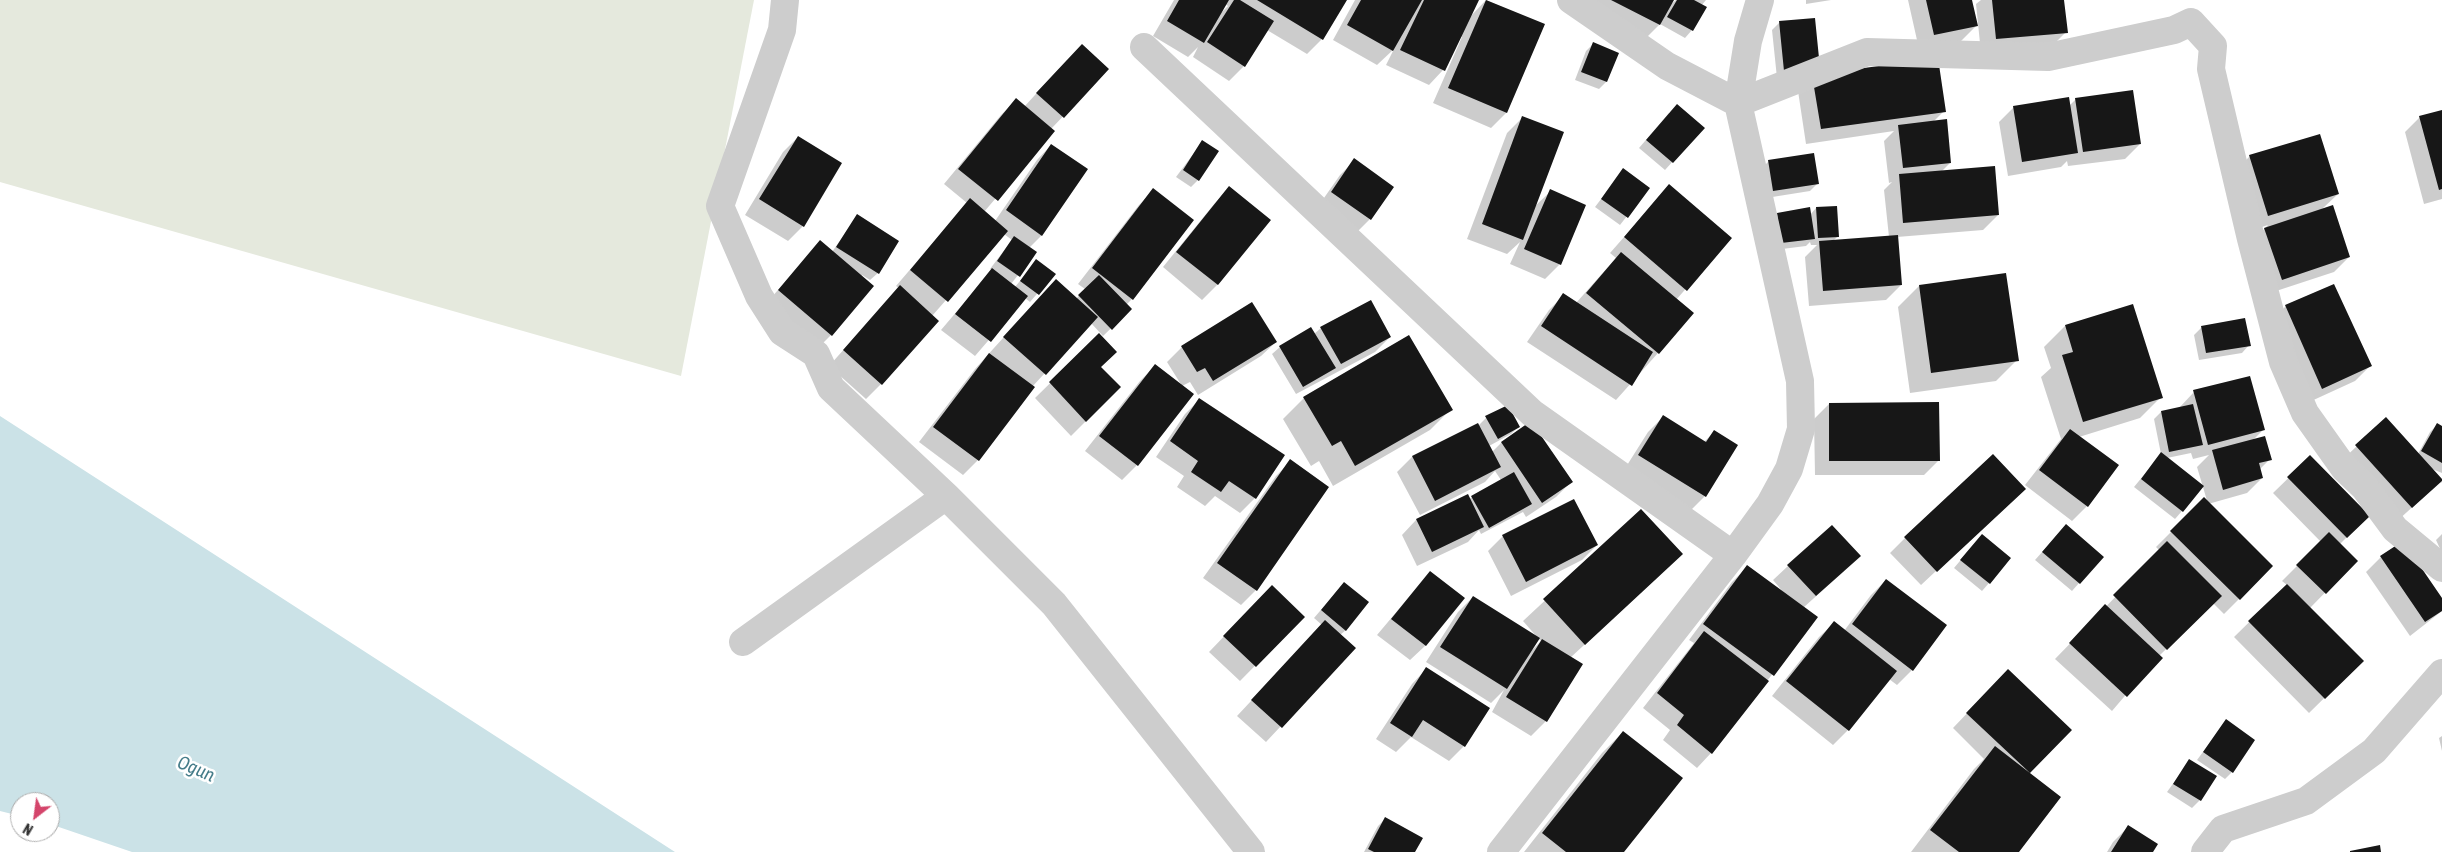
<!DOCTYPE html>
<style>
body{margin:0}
#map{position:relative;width:2442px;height:852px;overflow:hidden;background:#fff;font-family:"Asap Condensed",sans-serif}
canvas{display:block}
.north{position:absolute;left:10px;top:792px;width:50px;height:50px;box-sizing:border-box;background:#fff;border:1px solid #acacac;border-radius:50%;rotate:210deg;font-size:14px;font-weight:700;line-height:20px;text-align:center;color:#303030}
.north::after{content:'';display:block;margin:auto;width:18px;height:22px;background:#d4456b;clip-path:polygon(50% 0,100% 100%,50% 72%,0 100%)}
</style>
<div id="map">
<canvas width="2442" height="852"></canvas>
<div class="north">N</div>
</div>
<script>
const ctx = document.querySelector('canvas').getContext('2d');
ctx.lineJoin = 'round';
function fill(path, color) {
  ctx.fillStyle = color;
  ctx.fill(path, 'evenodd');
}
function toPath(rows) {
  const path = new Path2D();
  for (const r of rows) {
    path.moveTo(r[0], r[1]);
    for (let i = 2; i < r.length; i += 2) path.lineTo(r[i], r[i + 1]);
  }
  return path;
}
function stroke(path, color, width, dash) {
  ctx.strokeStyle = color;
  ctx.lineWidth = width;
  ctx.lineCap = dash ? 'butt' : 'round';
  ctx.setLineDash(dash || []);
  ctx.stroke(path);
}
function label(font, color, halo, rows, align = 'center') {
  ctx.font = font + ' "Asap Condensed",sans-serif';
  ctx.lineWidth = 5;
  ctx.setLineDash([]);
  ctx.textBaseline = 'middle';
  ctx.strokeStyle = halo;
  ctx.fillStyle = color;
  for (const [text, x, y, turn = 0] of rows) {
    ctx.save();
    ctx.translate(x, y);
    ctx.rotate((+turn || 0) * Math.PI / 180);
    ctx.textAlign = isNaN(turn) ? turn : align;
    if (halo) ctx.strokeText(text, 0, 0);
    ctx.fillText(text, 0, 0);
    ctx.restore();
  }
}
fill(toPath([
 [0,0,754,0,681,376,0,182]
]), '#e5e9dd');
fill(toPath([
 [0,416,675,852,132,852,50,824,50,802,20,802,20,816,0,811]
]), '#cbe2e7');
fill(toPath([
 [1174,0,1346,0,1322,39,1307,54,1267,30,1244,66,1229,81,1193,57,1198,47,1188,57,1153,36],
 [1225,4,1228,6,1220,14],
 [1355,0,1477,0,1470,17,1486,0,1544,25,1506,113,1491,128,1433,103,1462,37,1460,36,1443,70,1429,85,1386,65,1394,49,1377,65,1333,40],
 [1576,0,1672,0,1669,6,1676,0,1706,0,1701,6,1692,30,1685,38,1660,24,1644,40],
 [1806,0,1831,0,1806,4],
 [1908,0,1971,0,1976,26,1961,41,1919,49],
 [1981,0,2063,0,2066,32,2051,47,1981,53,1976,4],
 [1780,22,1818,68,1777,78,1772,30],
 [1593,44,1617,53,1606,82,1599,89,1575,80,1586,51],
 [1067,60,1108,69,1051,129,1053,131,984,212,995,221,1037,160,1051,145,1041,236,1029,248,1036,252,1011,284,1015,287,1036,261,1054,274,1030,302,1025,298,975,356,941,330,992,270,990,269,1012,240,1004,234,932,316,881,384,866,399,829,366,899,288,896,286,967,203,944,184,1001,115,1016,100,1024,107],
 [1813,76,1944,111,1933,122,1950,163,1942,171,1998,215,1983,230,1897,237,1901,285,1886,300,1809,306,1805,257,1817,245,1811,245,1810,242,1806,246,1774,250,1770,222,1777,214,1810,215,1816,208,1838,236,1833,241,1889,237,1884,190,1892,182,1889,183,1884,141,1894,131,1806,144,1798,91],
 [2076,99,2140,144,2125,159,2068,166,2067,161,2061,167,2008,176,1999,122,2014,107,2069,106],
 [2442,111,2442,199,2424,204,2405,132,2420,117],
 [1669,113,1703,128,1665,170,1639,148],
 [1522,118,1534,207,1551,191,1560,264,1545,279,1510,264,1520,242,1507,254,1467,239,1507,133],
 [798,137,803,226,788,241,745,215,783,152],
 [1203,141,1198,180,1191,187,1176,177],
 [2250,156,2338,194,2321,210,2349,257,2334,272,2267,294,2250,244,2268,225,2253,230,2235,171],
 [1355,160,1393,187,1370,219,1355,234,1317,208,1340,175],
 [1769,161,1818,183,1810,191,1766,198,1761,169],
 [1623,170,1648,189,1620,225,1595,207],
 [1669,186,1730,238,1676,300,1658,353,1616,400,1527,342,1549,310,1564,295,1576,303,1616,258,1610,253],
 [1230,188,1269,220,1217,285,1202,300,1163,267,1215,203],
 [1154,190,1132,299,1126,305,1131,309,1103,336,1091,323,1032,387,978,460,963,475,919,442,975,369,1041,296,1076,299,1085,289,1078,284,1139,205],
 [857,216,878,273,870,280,862,275,831,335,816,350,764,306,820,242,832,252],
 [2005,275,2017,360,1996,381,1910,393,1898,307,1919,286],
 [2286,306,2370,366,2355,381,2307,403,2271,321],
 [2244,319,2249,345,2242,353,2199,360,2194,335,2201,328],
 [2065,326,2161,397,2140,418,2079,437,2087,506,2072,521,2025,485,2061,439,2041,377,2051,368,2044,347],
 [1321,328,1390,337,1375,352,1296,394,1272,354,1280,347,1314,334],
 [1099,335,1100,367,1120,387,1071,436,1035,398],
 [1276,342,1261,356,1198,395,1190,382,1182,386,1167,362,1182,347],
 [1155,366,1192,395,1137,465,1122,480,1085,451,1140,381],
 [2194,392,2263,430,2253,440,2270,459,2259,470,2262,478,2247,493,2208,504,2197,467,2209,455,2193,459,2191,453,2167,458,2182,511,2175,519,2134,487,2161,454,2154,419,2161,412,2179,408],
 [1304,398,1451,409,1430,430,1333,486,1319,461,1311,466,1283,419],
 [1200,399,1255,498,1240,513,1215,496,1205,506,1177,487,1184,476,1156,457,1185,414],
 [1829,404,1939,460,1924,475,1815,475,1814,419],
 [1663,417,1704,442,1714,432,1705,496,1690,511,1624,470,1648,432],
 [1486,418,1518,427,1511,434,1489,446,1492,452,1501,443,1530,423,1571,482,1556,497,1526,517,1523,512,1481,534,1479,530,1468,542,1417,566,1402,535,1416,520,1469,499,1501,480,1495,471,1485,482,1420,515,1397,472,1412,457,1478,426],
 [2386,419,2418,454,2430,432,2437,425,2442,426,2442,473,2432,469,2442,483,2440,482,2396,522,2341,461],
 [2310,457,2368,516,2340,544,2356,561,2310,608,2362,661,2309,713,2234,637,2287,585,2282,581,2321,542,2273,493],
 [1291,461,1256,590,1241,605,1203,578,1276,476],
 [2204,499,2272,566,2224,614,2213,603,2159,656,2112,711,2055,659,2160,551,2156,547],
 [2009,503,1921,585,1890,553,1905,538],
 [1641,511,1660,575,1570,658,1546,721,1531,736,1492,712,1504,690,1491,703,1426,662,1458,612,1473,597,1537,637,1523,621],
 [1538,638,1541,641,1531,651],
 [2059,533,2102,557,2072,591,2035,560],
 [2442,534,2442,553,2436,540],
 [1503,536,1597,545,1582,560,1511,596,1488,551],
 [1975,543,1989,583,1982,591,1954,568],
 [2381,557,2442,600,2442,611,2410,636,2366,572],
 [1788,566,1844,571,1803,608,1816,618,1711,753,1697,768,1663,740,1670,730,1643,708,1694,643,1689,640,1732,582,1747,567,1784,593,1773,580],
 [1430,572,1463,598,1425,646,1410,660,1377,635],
 [1886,580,1912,670,1897,685,1889,679,1848,730,1833,745,1772,696,1819,637,1834,623,1844,631,1871,595],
 [1337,591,1346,630,1340,635,1354,648,1266,742,1237,716,1322,625,1314,618],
 [1257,602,1303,617,1240,681,1209,652],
 [1426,669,1464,746,1449,761,1411,737,1396,752,1376,739,1412,684],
 [1993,686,2070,730,2028,774,2017,852,1911,852,1974,769,1984,759,1953,728],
 [2226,721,2232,772,2225,779,2197,760],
 [1623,732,1623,852,1524,852,1602,753],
 [2442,736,2442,751,2439,738],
 [2190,760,2200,800,2192,808,2167,792],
 [1385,819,1414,852,1364,852,1378,826],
 [2128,827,2152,852,2107,852,2113,842]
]), '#0003');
fill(toPath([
 [1179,0,1229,0,1204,43,1167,21],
 [1234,0,1240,0,1274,21,1245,67,1207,42],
 [1257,0,1347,0,1323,40],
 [1361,0,1422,0,1393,51,1347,25],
 [1424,0,1479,0,1445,71,1400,50],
 [1486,0,1545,24,1507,113,1448,88],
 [1611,0,1674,0,1660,25],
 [1677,0,1694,0,1707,7,1693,31,1667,17],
 [1926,0,1972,0,1978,26,1934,35],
 [1992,0,2064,0,2068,33,1996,39],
 [1815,18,1820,68,1784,71,1779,21],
 [1593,42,1619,53,1607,82,1581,72],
 [1082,44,1109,69,1064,118,1036,93],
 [1938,58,1946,112,1821,129,1812,75],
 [2133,90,2141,144,2083,152,2075,98],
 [2069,97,2078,153,2022,162,2013,106],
 [1016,98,1055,131,998,201,958,169],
 [1677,104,1705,128,1673,163,1646,140],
 [2442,110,2442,189,2439,190,2419,116],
 [1522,116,1564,132,1523,240,1482,224],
 [1947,119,1951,163,1903,168,1898,125],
 [2320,134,2339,194,2268,216,2249,155],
 [798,136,842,163,804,227,759,199],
 [1202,140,1219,151,1199,181,1183,170],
 [1051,144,1088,169,1042,236,1006,210],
 [1814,153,1819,184,1773,191,1768,160],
 [1354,158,1394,187,1371,220,1331,192],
 [1995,166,1999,215,1903,223,1899,174],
 [1623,168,1650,188,1628,218,1601,199],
 [1669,184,1732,238,1687,291,1624,237],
 [1229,186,1271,220,1218,285,1176,252],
 [1153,188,1194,220,1133,300,1092,268],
 [1550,189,1586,205,1561,265,1524,249],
 [970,198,1008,231,948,302,910,270],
 [2333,205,2350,257,2282,280,2264,228],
 [1837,206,1839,237,1818,238,1816,207],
 [1810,207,1815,239,1781,243,1777,213],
 [857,214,899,241,879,274,836,247],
 [1898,235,1902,285,1823,291,1819,241],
 [1014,236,1037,252,1020,277,997,261],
 [820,240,874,286,832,336,778,290],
 [1621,252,1694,313,1659,354,1586,293],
 [1036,259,1056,274,1039,295,1020,281],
 [992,268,1028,296,991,342,955,314],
 [2006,273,2019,361,1931,373,1919,285],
 [1099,275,1132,309,1112,330,1078,295],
 [1056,279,1098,317,1046,375,1003,337],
 [2334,284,2372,366,2322,389,2285,305],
 [900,285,939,321,882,385,843,350],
 [1563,293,1653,352,1632,386,1541,326],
 [1371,300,1391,337,1341,364,1320,327],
 [1252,302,1277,342,1213,381,1205,368,1197,372,1181,346],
 [2133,304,2163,398,2083,422,2062,355,2073,352,2065,325],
 [2245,318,2251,346,2206,353,2201,326],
 [1311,327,1336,368,1303,387,1279,346],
 [1099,333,1117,352,1101,367,1121,387,1086,422,1049,382],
 [1409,335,1453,410,1355,466,1341,441,1332,446,1303,397],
 [989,353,1035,387,979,461,933,427],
 [1155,364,1194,394,1138,466,1099,436],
 [2250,376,2265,430,2208,445,2193,390],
 [1199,398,1285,455,1256,499,1229,481,1221,492,1191,472,1198,461,1170,441],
 [1939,402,1940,461,1829,461,1829,403],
 [2193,404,2203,445,2169,452,2161,411],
 [1508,405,1520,427,1498,439,1485,416],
 [1663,415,1706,442,1714,430,1738,445,1706,497,1638,455],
 [2386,417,2442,479,2442,481,2412,508,2355,445],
 [1531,421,1573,482,1542,503,1501,442],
 [1478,423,1501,467,1435,501,1412,456],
 [2437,423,2442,426,2442,463,2421,451],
 [2070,429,2119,465,2088,507,2039,470],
 [2265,436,2272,460,2259,463,2263,478,2223,490,2212,450],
 [2161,452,2204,486,2183,512,2141,479],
 [1993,454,2026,489,1937,572,1904,537],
 [2310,455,2370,516,2347,538,2287,477],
 [1290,459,1329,487,1257,591,1217,563],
 [1514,472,1532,504,1489,528,1471,496],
 [1468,494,1484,527,1432,552,1416,519],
 [2204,497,2273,566,2240,600,2170,531],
 [1574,499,1598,545,1526,582,1502,535],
 [1641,509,1683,554,1585,645,1543,599],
 [2066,524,2104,557,2080,584,2042,552],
 [1832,525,1861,556,1816,596,1787,565],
 [2329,532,2358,561,2326,594,2296,565],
 [1982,534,2011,558,1990,584,1960,560],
 [2167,541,2222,596,2167,650,2113,595],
 [2403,541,2442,598,2442,611,2425,622,2380,556],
 [1747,565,1818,617,1774,676,1703,624],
 [1430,571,1465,598,1426,646,1391,619],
 [1886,579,1947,625,1913,671,1852,624],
 [1344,582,1369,602,1346,631,1321,610],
 [2287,584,2364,661,2325,699,2248,621],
 [1272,585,1305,617,1256,667,1223,636],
 [1473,596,1540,638,1507,689,1440,647],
 [2105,604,2163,658,2127,697,2069,643],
 [1325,620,1356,648,1282,728,1251,700],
 [1834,621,1897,671,1849,731,1786,681],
 [1704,631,1769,681,1712,754,1677,725,1684,715,1657,693],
 [1542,639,1583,664,1547,722,1506,697],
 [1426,667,1490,708,1465,747,1423,720,1412,737,1390,723],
 [2008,669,2072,730,2030,773,1966,713],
 [2226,719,2255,740,2233,773,2203,752],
 [1623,731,1683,778,1624,852,1566,852,1542,833],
 [1995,746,2061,797,2019,852,1959,852,1930,830],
 [2189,759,2217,776,2201,801,2173,784],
 [1385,817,1423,838,1415,852,1374,852,1368,849],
 [2128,825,2158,844,2153,852,2111,852],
 [2380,845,2381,852,2350,852,2350,851]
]), '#171717');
stroke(toPath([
 [785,0,782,30,720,206,759,296,782,332,816,354,831,388,946,496,1054,604,1251,852],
 [1571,0,1667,66,1738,103],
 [1144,47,1532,413,1733,555],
 [1738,103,1867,52,2048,57,2174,30,2191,22,2213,46,2211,69,2251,239,2283,362,2305,413,2344,468,2364,487,2395,529,2442,568],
 [743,642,946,496],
 [1501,852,1733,555,1770,504,1789,469,1801,429,1800,381,1738,103,1748,41,1760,0],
 [2205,852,2223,829,2306,801,2374,751,2442,673]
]), '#cdcdcd', 28);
label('italic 19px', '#467d8a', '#fff', [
 ["Ogun",196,769,23]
]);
</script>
